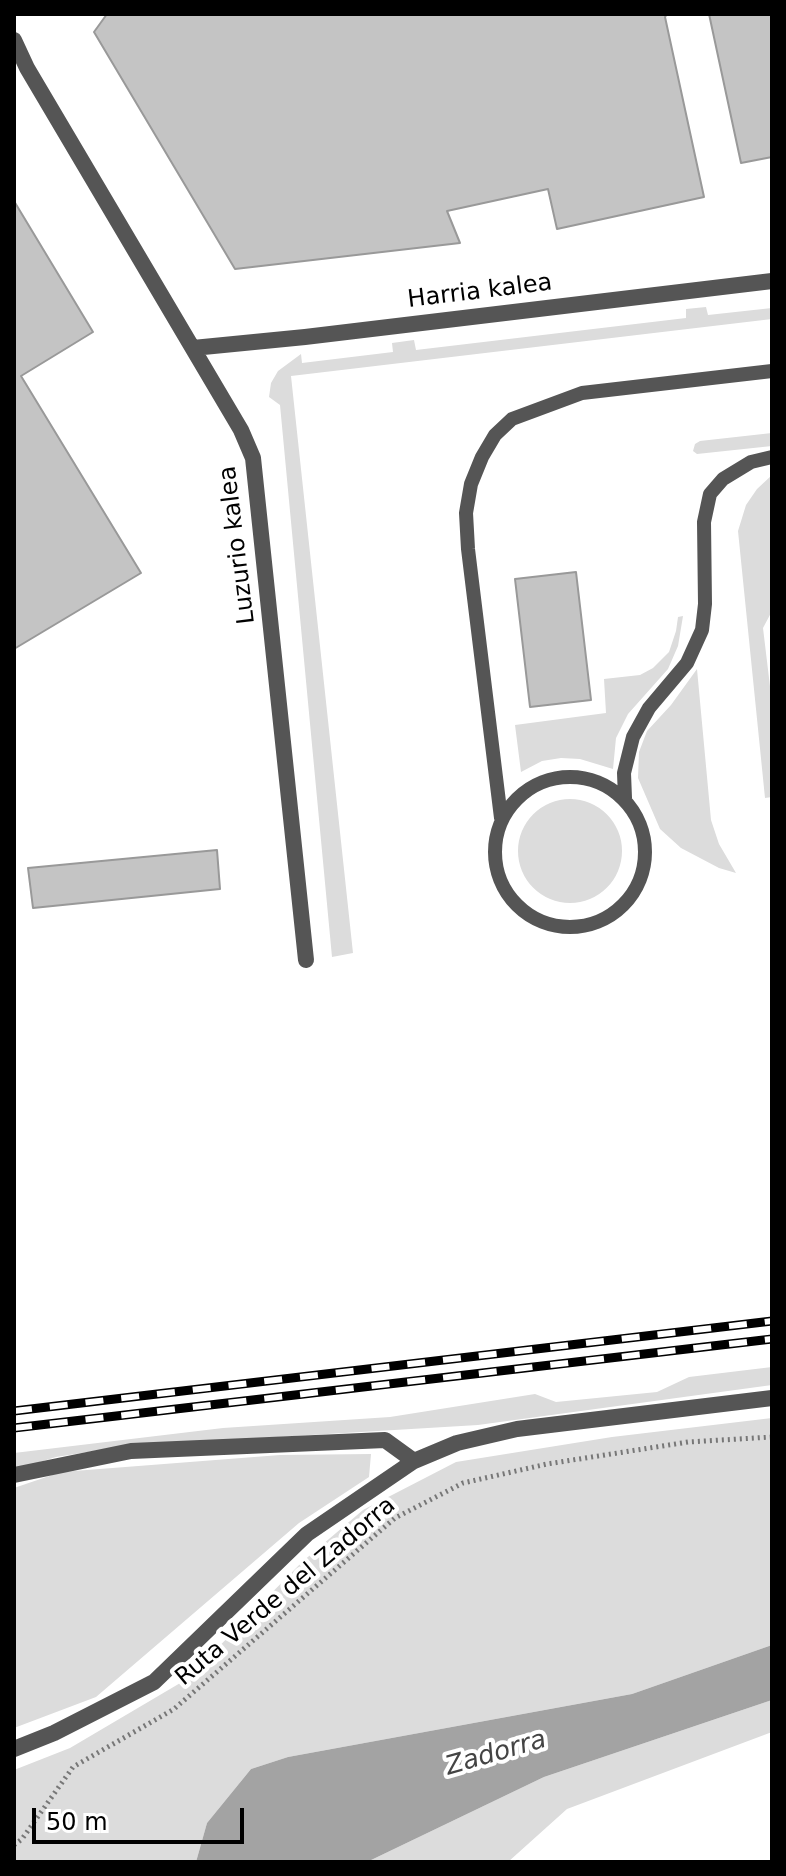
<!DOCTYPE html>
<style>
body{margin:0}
#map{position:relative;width:786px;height:1876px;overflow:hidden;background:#fff;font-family:"DejaVu Sans",sans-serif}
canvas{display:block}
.frame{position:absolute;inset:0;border:16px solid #000;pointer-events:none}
.scale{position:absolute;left:32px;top:1808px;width:212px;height:36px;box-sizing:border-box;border:4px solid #000;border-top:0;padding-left:10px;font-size:24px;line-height:28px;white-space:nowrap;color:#000;-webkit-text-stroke:6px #fff;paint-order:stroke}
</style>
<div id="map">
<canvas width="786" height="1876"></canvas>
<div class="frame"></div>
<div class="scale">50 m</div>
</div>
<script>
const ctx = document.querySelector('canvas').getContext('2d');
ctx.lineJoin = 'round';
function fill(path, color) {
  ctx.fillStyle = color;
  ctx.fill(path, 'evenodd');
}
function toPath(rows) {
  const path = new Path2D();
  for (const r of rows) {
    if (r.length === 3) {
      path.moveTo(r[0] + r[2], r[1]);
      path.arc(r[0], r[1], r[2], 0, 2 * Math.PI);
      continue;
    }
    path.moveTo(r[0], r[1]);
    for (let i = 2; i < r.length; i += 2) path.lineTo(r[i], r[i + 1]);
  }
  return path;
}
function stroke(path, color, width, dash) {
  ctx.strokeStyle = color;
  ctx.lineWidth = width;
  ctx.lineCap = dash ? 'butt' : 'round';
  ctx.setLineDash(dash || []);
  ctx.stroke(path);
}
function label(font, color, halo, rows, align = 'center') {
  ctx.font = font + ' "DejaVu Sans",sans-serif';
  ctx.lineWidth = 8;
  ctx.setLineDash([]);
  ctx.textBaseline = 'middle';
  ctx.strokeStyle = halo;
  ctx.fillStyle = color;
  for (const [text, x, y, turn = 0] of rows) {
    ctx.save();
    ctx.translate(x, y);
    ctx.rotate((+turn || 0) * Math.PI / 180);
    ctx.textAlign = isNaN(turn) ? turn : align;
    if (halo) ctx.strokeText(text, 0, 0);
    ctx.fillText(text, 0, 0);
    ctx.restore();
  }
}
fill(toPath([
 [706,307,708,315,772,308,772,319,291,376,353,953,332,957,280,405,269,397,271,383,278,371,301,354,302,363,393,352,392,343,414,340,416,350,686,318,686,309],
 [772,433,772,446,697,454,693,451,695,444,700,441],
 [772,475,772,611,763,628,772,703,772,797,765,798,738,531,746,505,757,489],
 [683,616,678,646,668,669,628,714,616,738,613,769,580,759,561,758,542,761,521,772,515,725,606,713,604,679,640,675,653,668,669,652,676,631,678,617],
 [697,669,711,820,719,844,736,873,719,868,681,848,660,829,638,778,639,752,647,731,671,705],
 [570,851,52],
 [772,1367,772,1385,478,1425,127,1446,56,1457,14,1470,14,1453,223,1428,390,1417,535,1394,556,1402,657,1392,689,1377],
 [772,1418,772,1645,632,1694,288,1757,251,1769,207,1823,196,1862,14,1862,14,1770,70,1748,187,1679,302,1562,363,1510,456,1462,612,1437],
 [371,1454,369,1477,299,1523,96,1697,14,1728,14,1488,61,1472,280,1455],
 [772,1700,772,1732,567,1809,508,1862,367,1862,544,1777]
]), '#dcdcdc');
fill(toPath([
 [772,1645,772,1700,544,1777,367,1862,196,1862,207,1823,251,1769,288,1757,632,1694]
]), '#a3a3a3');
const building = toPath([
 [107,14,667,14,665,17,704,197,557,229,548,189,447,211,460,243,235,269,94,32,107,14],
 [709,14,772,14,772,157,741,163,709,14],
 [14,201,93,332,21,376,141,573,14,649,14,201],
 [576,572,591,700,530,707,515,579,576,572],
 [217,850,220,889,33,908,28,868,217,850]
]);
fill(building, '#c4c4c4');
stroke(building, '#999', 2);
stroke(toPath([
 [14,1845,22,1839,73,1767,174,1709,395,1518,463,1483,547,1464,688,1442,772,1437]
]), '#777', 5, [2, 4]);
stroke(toPath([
 [570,852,75],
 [625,798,624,773,633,737,649,708,687,663,702,630,705,604,704,522,710,494,723,479,751,462,772,457],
 [501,818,468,549,466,513,471,484,482,457,495,435,512,419,582,393,772,371]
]), '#555', 14);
stroke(toPath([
 [14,40,27,68,241,430,253,458,306,960],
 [193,348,305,337,772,281],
 [14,1475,131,1451,385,1440,414,1461],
 [14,1749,54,1733,154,1682,307,1534,414,1461,457,1443,517,1429,772,1398]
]), '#555', 16);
const rail = toPath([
 [14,1411,772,1321],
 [14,1428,772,1339]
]);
stroke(rail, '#000', 9);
stroke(rail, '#fff', 6, [18]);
label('24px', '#000', '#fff', [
 ["Harria kalea",480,292,-7],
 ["Luzurio kalea",238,545,-97],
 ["Ruta Verde del Zadorra",286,1592,-40]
]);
label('italic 26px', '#444', '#fff', [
 ["Zadorra",496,1754,-16]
]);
</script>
